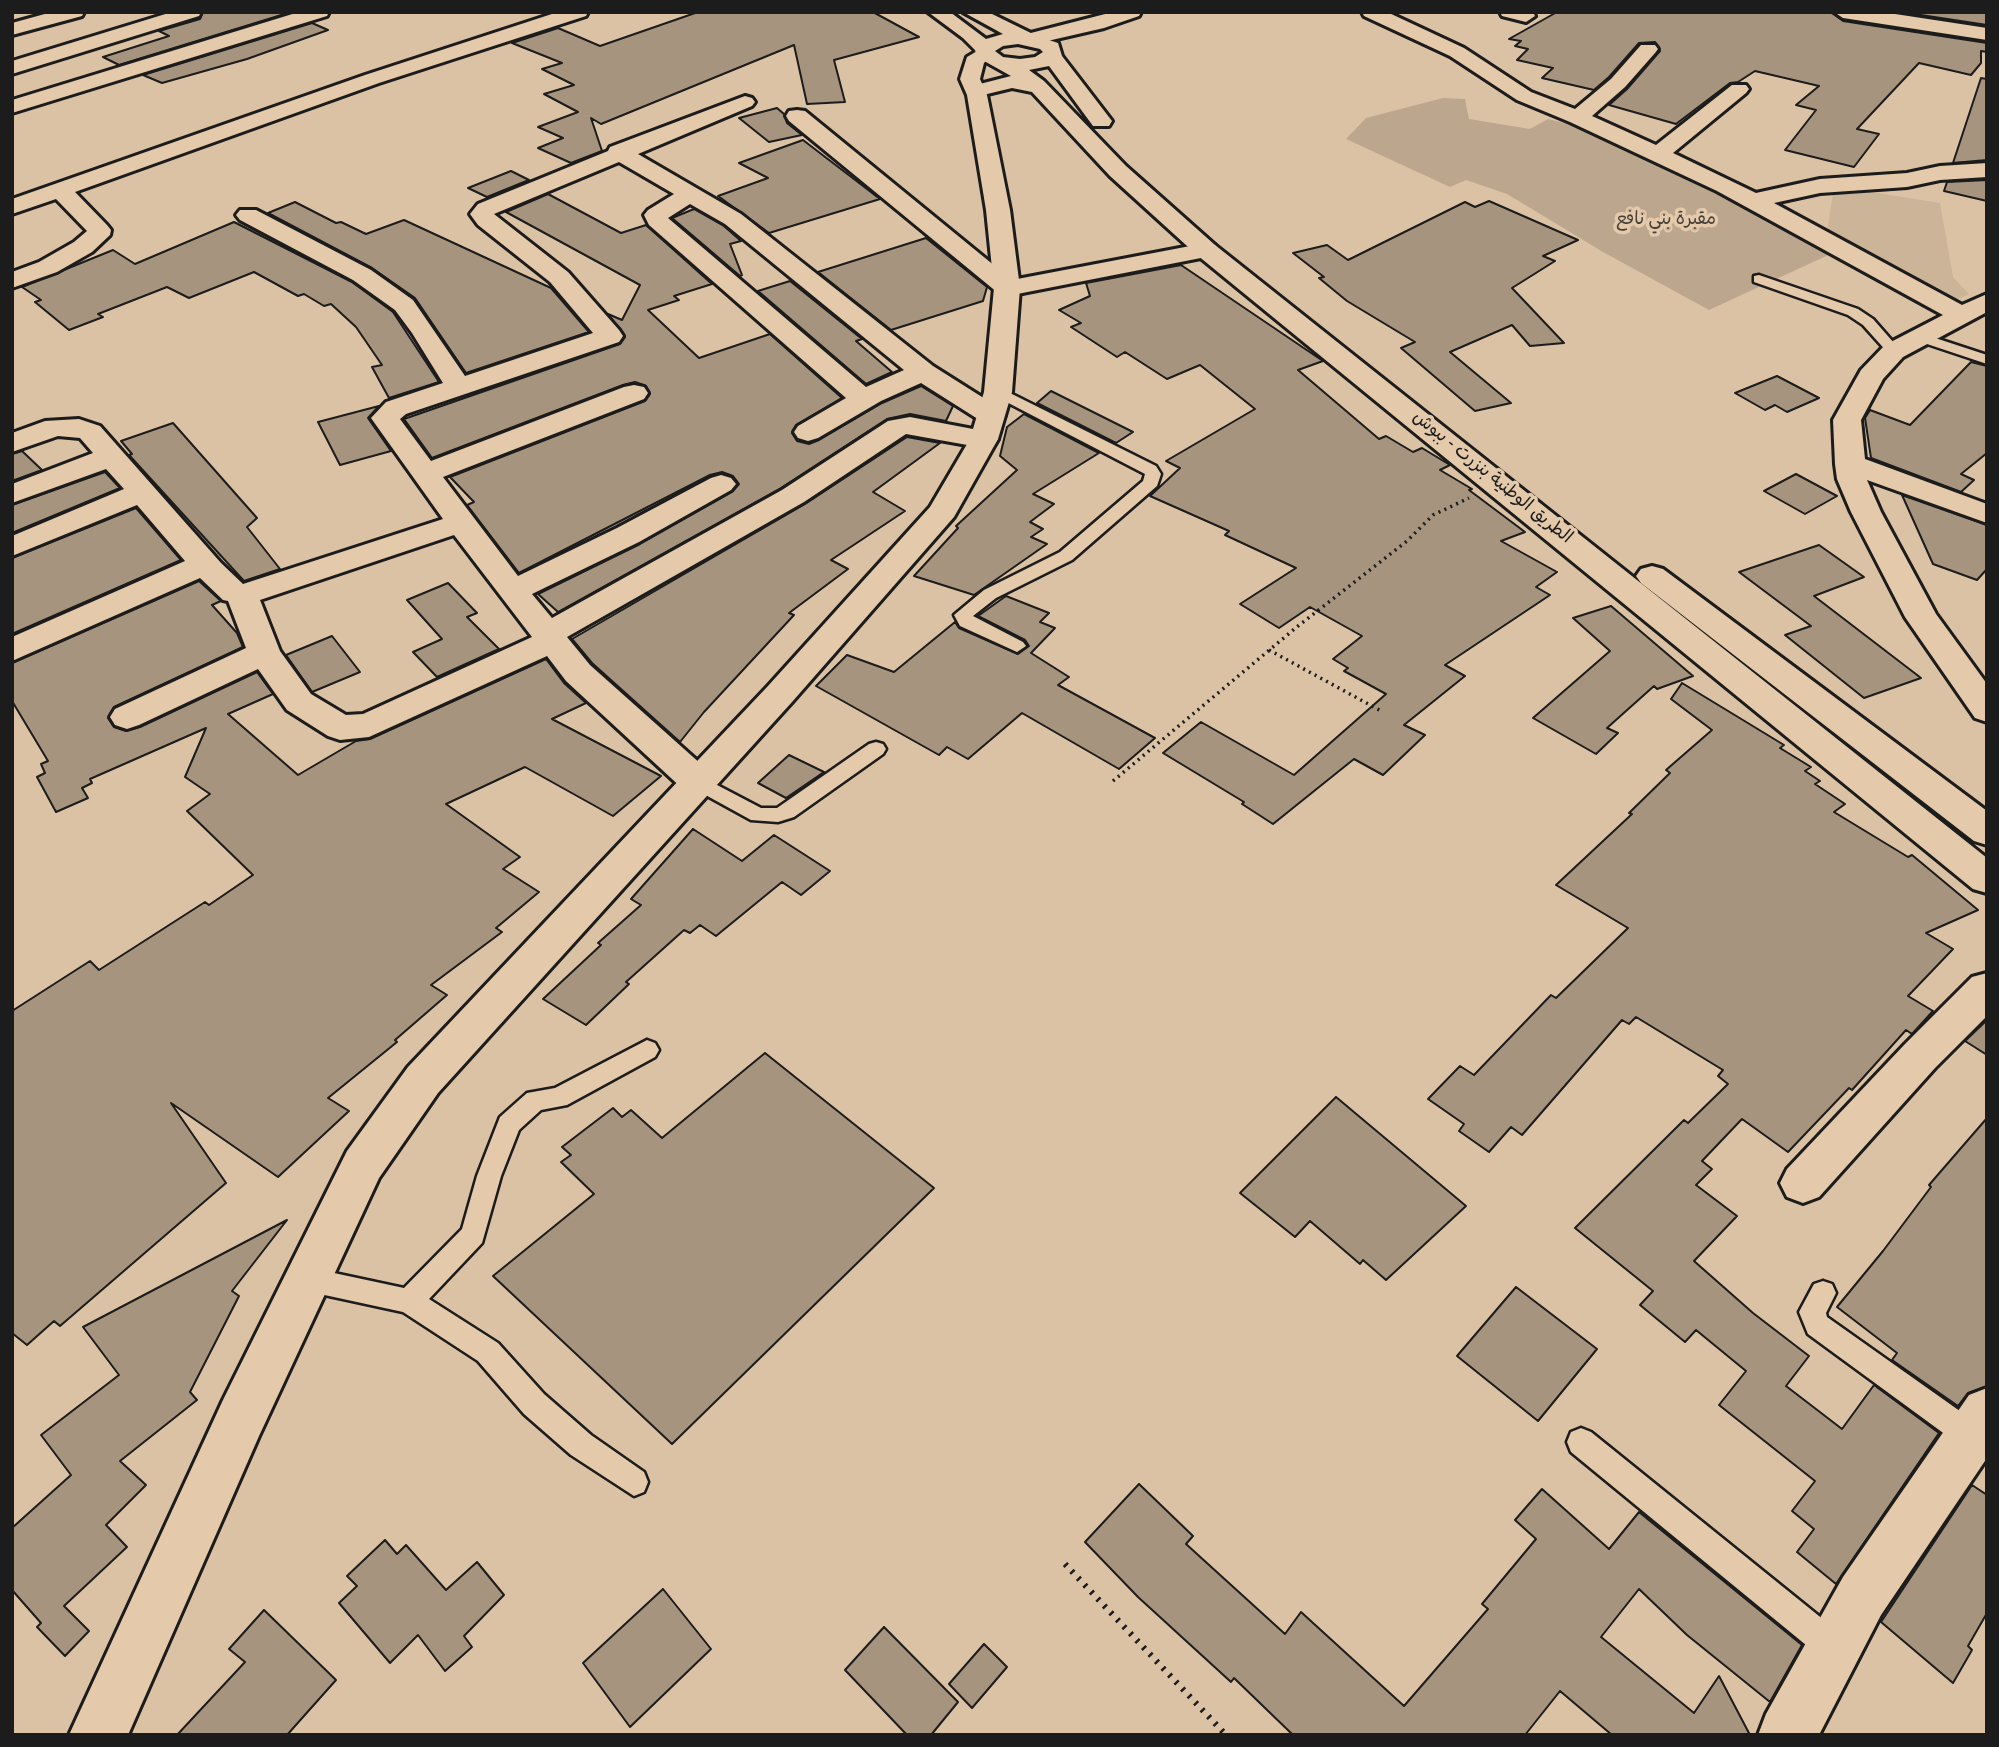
<!DOCTYPE html>
<meta charset="utf-8">
<style>
body{margin:0}
#map{position:relative;width:1999px;height:1747px;overflow:hidden;background:#dcc2a5;font-family:Dekko,sans-serif}
canvas{display:block}
.frame{position:absolute;inset:0;border:14px solid #1c1c1c;pointer-events:none}
</style>
<div id="map">
<canvas width="1999" height="1747"></canvas>
<div class="frame"></div>
</div>
<script>
const ctx = document.querySelector('canvas').getContext('2d');
ctx.lineJoin = 'round';
function fill(path, color) {
  ctx.fillStyle = color;
  ctx.fill(path, 'evenodd');
}
function toPath(rows) {
  const path = new Path2D();
  for (const r of rows) {
    path.moveTo(r[0], r[1]);
    for (let i = 2; i < r.length; i += 2) path.lineTo(r[i], r[i + 1]);
  }
  return path;
}
function stroke(path, color, width, dash) {
  ctx.strokeStyle = color;
  ctx.lineWidth = width;
  ctx.lineCap = dash ? 'butt' : 'round';
  ctx.setLineDash(dash || []);
  ctx.stroke(path);
}
function label(font, color, halo, rows, align = 'center') {
  ctx.font = font + ' Dekko,"Playpen Sans Arabic",sans-serif';
  ctx.lineWidth = 7;
  ctx.setLineDash([]);
  ctx.textBaseline = 'middle';
  ctx.strokeStyle = halo;
  ctx.fillStyle = color;
  for (const [text, x, y, turn = 0] of rows) {
    ctx.save();
    ctx.translate(x, y);
    ctx.rotate((+turn || 0) * Math.PI / 180);
    ctx.textAlign = isNaN(turn) ? turn : align;
    if (halo) ctx.strokeText(text, 0, 0);
    ctx.fillText(text, 0, 0);
    ctx.restore();
  }
}
fill(toPath([
 [1834,186,1940,203,1953,277,1969,294,1952,302,1827,233]
]), '#ccb499');
fill(toPath([
 [1443,98,1465,99,1469,119,1530,129,1548,119,1601,132,1685,168,1835,252,1709,310,1603,252,1507,194,1466,180,1450,187,1346,139,1366,118]
]), '#bca78e');
const building = toPath([
 [203,12,288,13,119,65,103,57,169,36,159,31,200,19,203,12],
 [698,12,873,12,919,37,834,60,845,102,807,104,794,45,601,124,591,118,602,151,571,163,538,148,563,138,538,127,578,112,544,94,574,85,542,69,562,63,512,43,558,28,600,46,698,12],
 [1557,12,1831,12,1843,21,1987,43,1987,52,1981,51,1981,63,1971,75,1919,63,1857,129,1879,134,1854,167,1785,150,1816,110,1796,105,1819,86,1755,71,1738,82,1730,83,1676,124,1609,105,1627,89,1660,51,1655,42,1639,43,1609,77,1594,90,1542,78,1553,68,1517,60,1528,49,1515,46,1521,41,1509,39,1557,12],
 [1901,12,1987,12,1987,25,1901,12],
 [312,23,328,30,247,59,162,83,143,75,312,23],
 [1981,78,1987,79,1987,160,1953,163,1981,78],
 [777,108,784,114,787,123,802,135,769,142,739,118,777,108],
 [803,140,880,199,769,233,718,196,768,178,739,163,803,140],
 [511,171,529,180,487,197,468,188,511,171],
 [1987,180,1987,201,1944,191,1947,182,1987,180],
 [548,194,621,233,646,225,712,284,674,296,679,300,648,310,699,358,770,334,842,398,796,425,792,433,797,441,809,444,819,440,882,403,921,386,953,406,946,421,910,414,887,419,781,488,558,612,538,594,640,544,732,492,739,484,733,476,722,472,710,475,519,573,467,505,474,502,450,477,645,401,650,394,646,386,635,382,623,385,432,458,404,419,620,344,625,337,608,314,622,320,640,285,506,212,548,194],
 [1489,201,1578,240,1543,256,1555,261,1512,288,1564,343,1530,346,1512,325,1450,352,1511,403,1475,411,1401,348,1415,342,1347,301,1319,278,1324,277,1293,253,1327,245,1348,260,1465,202,1475,207,1489,201],
 [295,202,336,223,341,222,366,234,404,220,551,288,589,332,466,373,415,298,372,268,268,213,295,202],
 [694,209,724,226,741,241,730,244,742,275,740,276,672,218,694,209],
 [234,222,352,282,393,312,439,382,389,398,372,367,382,365,356,327,331,304,324,306,304,294,298,296,254,272,189,298,167,287,98,314,103,317,69,330,35,302,41,300,22,287,113,250,135,264,234,222],
 [926,238,987,287,983,301,891,330,818,272,926,238],
 [1181,265,1323,361,1298,370,1379,439,1386,436,1413,452,1422,448,1450,465,1440,470,1472,489,1469,490,1525,532,1501,541,1557,572,1536,587,1550,595,1445,665,1465,676,1404,725,1425,735,1383,775,1354,759,1273,824,1242,804,1244,802,1163,753,1201,722,1294,775,1386,694,1344,671,1348,668,1333,659,1362,636,1310,607,1279,628,1240,604,1296,568,1225,535,1229,531,1150,496,1180,468,1166,461,1255,409,1200,365,1167,379,1125,352,1117,357,1071,327,1081,323,1059,310,1090,296,1086,283,1181,265],
 [790,281,862,339,856,341,892,372,866,384,758,291,790,281],
 [1971,362,1987,366,1987,453,1961,474,1974,480,1961,492,1871,458,1865,418,1870,410,1910,425,1971,362],
 [1777,376,1819,398,1787,412,1775,405,1765,410,1735,393,1777,376],
 [1051,391,1133,432,1116,443,1037,403,1051,391],
 [379,406,368,418,391,451,340,465,318,422,379,406],
 [1024,414,1099,453,1033,494,1054,504,1030,522,1043,529,1031,537,1047,544,974,595,914,576,958,528,956,526,1017,470,1000,456,1007,427,1024,414],
 [173,423,257,518,247,527,280,569,244,581,129,455,132,454,121,441,173,423],
 [907,437,940,443,873,492,905,511,831,560,848,569,789,613,794,615,704,712,680,742,592,663,572,639,805,504,907,437],
 [22,451,42,470,12,481,12,454,22,451],
 [105,472,120,488,12,533,12,505,105,472],
 [1796,474,1837,496,1805,514,1764,491,1796,474],
 [1902,495,1987,525,1987,569,1977,580,1933,564,1902,495],
 [136,508,181,560,12,634,12,558,136,508],
 [1819,545,1864,577,1814,596,1921,678,1864,698,1785,635,1811,626,1739,572,1819,545],
 [199,581,221,601,212,605,237,633,243,647,114,707,108,718,114,727,126,731,140,727,257,672,273,694,228,714,298,775,356,741,370,739,546,659,564,683,586,703,552,719,661,776,613,816,525,767,446,804,520,857,503,869,539,892,496,928,502,932,431,985,447,995,395,1040,397,1042,328,1098,349,1111,278,1177,171,1103,226,1183,60,1326,54,1321,27,1345,12,1333,12,1011,90,961,99,970,205,902,209,905,253,875,187,811,210,794,185,777,206,728,90,779,92,783,82,788,88,798,56,812,37,777,45,773,41,764,48,761,12,701,12,663,199,581],
 [448,583,477,613,467,617,499,649,437,677,413,652,442,639,407,600,448,583],
 [1006,596,1049,613,1040,622,1055,628,1031,653,1069,677,1058,685,1155,738,1119,769,1022,713,968,759,947,747,939,755,816,686,847,655,894,672,955,622,959,628,1018,654,1029,646,1025,640,978,616,1006,596],
 [1611,606,1693,676,1657,689,1654,686,1607,728,1618,733,1596,754,1533,718,1610,651,1573,618,1611,606],
 [332,636,360,672,312,692,286,655,332,636],
 [1682,683,1784,745,1780,748,1811,767,1805,771,1820,781,1815,784,1845,804,1834,812,1908,857,1912,855,1978,910,1926,933,1953,949,1908,996,1933,1011,1912,1034,1906,1030,1852,1090,1849,1088,1788,1152,1742,1119,1702,1161,1712,1169,1696,1185,1737,1216,1694,1261,1753,1313,1809,1356,1786,1386,1842,1429,1874,1385,1939,1433,1836,1584,1797,1552,1814,1529,1792,1511,1815,1481,1719,1405,1746,1371,1696,1330,1685,1342,1640,1305,1653,1291,1575,1228,1684,1120,1688,1123,1728,1084,1718,1076,1723,1070,1636,1017,1629,1024,1622,1020,1522,1135,1511,1127,1489,1152,1459,1131,1464,1124,1428,1099,1460,1066,1474,1075,1551,995,1556,998,1628,928,1556,885,1632,814,1629,813,1670,773,1666,770,1712,730,1671,699,1682,683],
 [789,755,824,772,786,798,758,783,789,755],
 [693,829,742,861,774,835,830,871,801,895,782,882,716,936,700,925,690,933,684,930,626,982,629,984,586,1025,543,999,601,945,598,943,641,905,631,899,693,829],
 [1987,1020,1987,1055,1965,1041,1987,1020],
 [765,1053,934,1188,672,1444,493,1276,594,1194,561,1162,571,1155,562,1147,613,1108,622,1117,631,1110,662,1138,765,1053],
 [1336,1097,1466,1206,1386,1280,1363,1260,1360,1264,1310,1221,1295,1237,1240,1193,1336,1097],
 [1987,1118,1987,1386,1968,1393,1958,1406,1892,1360,1897,1353,1837,1307,1883,1251,1931,1187,1929,1185,1987,1118],
 [287,1220,232,1291,239,1296,190,1392,197,1400,120,1461,146,1485,106,1525,127,1547,64,1606,89,1631,65,1656,37,1627,41,1623,12,1590,12,1528,71,1475,41,1435,119,1375,83,1327,287,1220],
 [1516,1287,1597,1349,1538,1421,1457,1356,1516,1287],
 [1139,1484,1193,1536,1186,1544,1285,1634,1301,1612,1404,1706,1488,1609,1482,1604,1536,1539,1515,1520,1542,1489,1609,1549,1639,1512,1802,1645,1770,1702,1687,1635,1639,1589,1601,1637,1694,1713,1719,1676,1750,1735,1612,1735,1560,1691,1525,1735,1293,1735,1234,1678,1231,1682,1138,1597,1085,1542,1139,1484],
 [1972,1485,1987,1495,1987,1613,1968,1646,1972,1650,1953,1683,1881,1622,1972,1485],
 [385,1540,397,1554,406,1545,446,1590,477,1562,504,1595,464,1636,472,1647,445,1671,418,1635,390,1663,339,1603,357,1586,347,1576,385,1540],
 [663,1589,711,1649,630,1727,583,1663,663,1589],
 [264,1610,336,1680,287,1735,177,1735,245,1662,229,1649,264,1610],
 [884,1627,958,1702,931,1735,907,1735,845,1670,884,1627],
 [984,1644,1007,1667,972,1708,949,1684,984,1644]
]);
fill(building, '#a6947e');
stroke(building, '#1c1c1c', 2);
const service = toPath([
 [1759,275,1858,309,1873,319,1901,351,1899,354,1889,354,1863,325,1848,315,1754,282,1754,276,1759,275],
 [1920,333,1987,355,1987,364,1915,340,1915,334,1920,333],
 [998,387,1156,466,1161,474,1157,486,1072,560,996,598,973,616,1023,642,1026,646,1017,652,960,626,954,615,984,590,1060,552,1143,481,1145,474,993,395,990,392,998,387],
 [876,742,883,744,886,749,883,754,794,817,778,822,751,820,691,787,688,782,691,777,698,775,761,808,777,808,869,744,876,742],
 [647,1040,655,1043,659,1050,655,1057,567,1105,541,1110,519,1130,501,1176,482,1243,429,1299,498,1343,544,1394,591,1435,644,1472,648,1482,644,1492,634,1496,571,1455,524,1414,478,1361,403,1312,306,1291,297,1287,293,1279,297,1271,306,1267,404,1288,462,1229,477,1176,500,1117,527,1093,555,1088,647,1040],
 [1823,1281,1832,1284,1836,1293,1826,1313,1827,1317,1981,1426,1985,1436,1981,1446,1971,1450,1961,1446,1808,1334,1799,1312,1814,1284,1823,1281],
 [1581,1428,1591,1432,1845,1637,1849,1648,1845,1659,1834,1663,1823,1659,1571,1452,1567,1442,1571,1432,1581,1428]
]);
const minor = toPath([
 [52,12,84,12,82,16,12,35,12,23,52,12],
 [172,12,201,12,199,16,12,74,12,61,172,12],
 [299,12,329,12,327,16,12,113,12,100,299,12],
 [558,12,588,12,586,16,379,83,75,192,107,225,111,230,110,235,92,252,57,272,12,288,12,272,39,262,74,242,87,231,56,199,12,214,12,199,365,75,558,12],
 [1113,12,1141,12,1139,16,1104,28,1030,45,1020,39,1023,35,1113,12],
 [1362,12,1387,12,1464,48,1531,92,1575,109,1611,79,1641,45,1655,45,1658,49,1655,53,1625,87,1592,116,1656,145,1732,85,1746,85,1749,89,1746,93,1673,153,1756,193,1820,179,1907,173,1940,166,1987,163,1987,177,1940,180,1907,187,1820,193,1774,203,1962,305,1987,294,1987,312,1903,357,1883,379,1861,420,1865,459,1987,504,1987,523,1867,480,1881,512,1936,614,1987,684,1987,722,1975,718,1905,617,1851,512,1837,479,1835,464,1833,420,1861,370,1885,345,1943,315,1717,191,1570,122,1517,100,1450,56,1364,16,1362,12],
 [1500,12,1533,12,1535,16,1526,22,1502,16,1500,12],
 [1834,12,1882,12,1987,28,1987,40,1843,18,1834,12],
 [745,96,752,98,755,102,752,106,638,154,741,214,933,366,1001,409,1005,415,1001,421,991,423,981,421,921,383,881,401,818,438,808,441,798,438,794,432,798,426,846,398,649,225,644,215,648,210,674,194,619,162,494,214,568,272,619,330,623,336,619,342,406,414,400,419,431,461,624,387,634,385,644,387,648,393,644,399,443,477,518,576,617,528,711,478,721,475,731,478,736,484,731,490,639,542,532,594,552,618,782,490,888,421,910,417,994,433,998,439,994,445,984,448,906,434,804,502,567,637,590,665,711,773,716,782,711,791,698,795,685,791,566,681,547,656,369,737,340,740,328,736,287,710,258,669,139,725,127,729,115,725,110,717,115,709,246,648,228,601,223,600,200,578,12,661,12,637,185,561,137,505,12,556,12,536,124,489,106,469,12,503,12,484,93,453,80,438,58,436,12,452,12,433,45,421,79,419,100,426,221,563,243,584,443,519,371,418,386,402,443,383,412,333,395,310,353,280,240,220,236,215,240,210,256,210,371,270,413,300,465,376,593,333,550,282,478,225,470,214,478,204,608,151,610,147,745,96],
 [690,204,725,224,904,370,866,387,668,218,690,204],
 [454,535,532,637,363,714,346,715,311,694,280,651,260,600,454,535],
 [797,110,805,111,1012,280,1206,243,1215,245,1218,250,1215,255,1206,257,1007,296,998,293,789,121,786,116,789,111,797,110],
 [1987,973,1987,1016,1935,1068,1819,1197,1803,1203,1787,1197,1780,1183,1787,1169,1905,1044,1972,977,1987,973],
 [1987,1388,1987,1458,1881,1615,1819,1735,1758,1735,1766,1714,1843,1577,1969,1395,1987,1388]
]);
const tertiary = toPath([
 [984,47,991,49,994,53,984,63,980,79,987,95,1010,210,1020,288,1012,392,998,439,954,517,792,702,438,1093,379,1178,259,1436,128,1735,69,1735,223,1400,347,1151,408,1067,768,686,930,507,970,439,984,392,994,288,986,210,967,95,960,79,967,57,984,47]
]);
const primary = toPath([
 [928,12,950,12,986,39,1003,34,963,12,988,12,1037,36,1058,43,1062,56,1112,121,1109,126,1093,126,1049,66,1029,70,1044,81,1126,166,1215,245,1987,858,1987,893,1973,889,1197,255,1110,176,1032,92,1012,88,979,96,972,94,969,90,972,86,1011,76,977,57,975,50,963,38,928,12],
 [1018,44,1040,49,1043,52,1035,57,1020,59,1003,57,995,51,1003,46,1018,44],
 [1652,566,1663,569,1987,811,1987,845,1974,841,1641,583,1636,576,1641,569,1652,566]
]);
stroke(service, '#1c1c1c', 5);
stroke(minor, '#1c1c1c', 6);
stroke(tertiary, '#1c1c1c', 6);
stroke(primary, '#1c1c1c', 6);
stroke(toPath([
 [1269,650,1383,712],
 [1113,781,1298,626,1407,541,1433,515,1469,498]
]), '#1c1c1c', 3.5, [2, 4.5]);
stroke(toPath([
 [1065,1564,1226,1735]
]), '#1c1c1c', 6, [2.5, 7]);
fill(service, '#e4c9ab');
fill(minor, '#e4c9ab');
fill(tertiary, '#e4c9ab');
fill(primary, '#e4c9ab');
label('18px', '#443f38', '#e4c9ab', [
 ["مقبرة بني نافع",1666,222]
]);
label('18px', '#1c1c1c', '#e4c9ab', [
 ["الطريق الوطنية بنزرت - ببوش",1491,479,39]
]);
</script>
